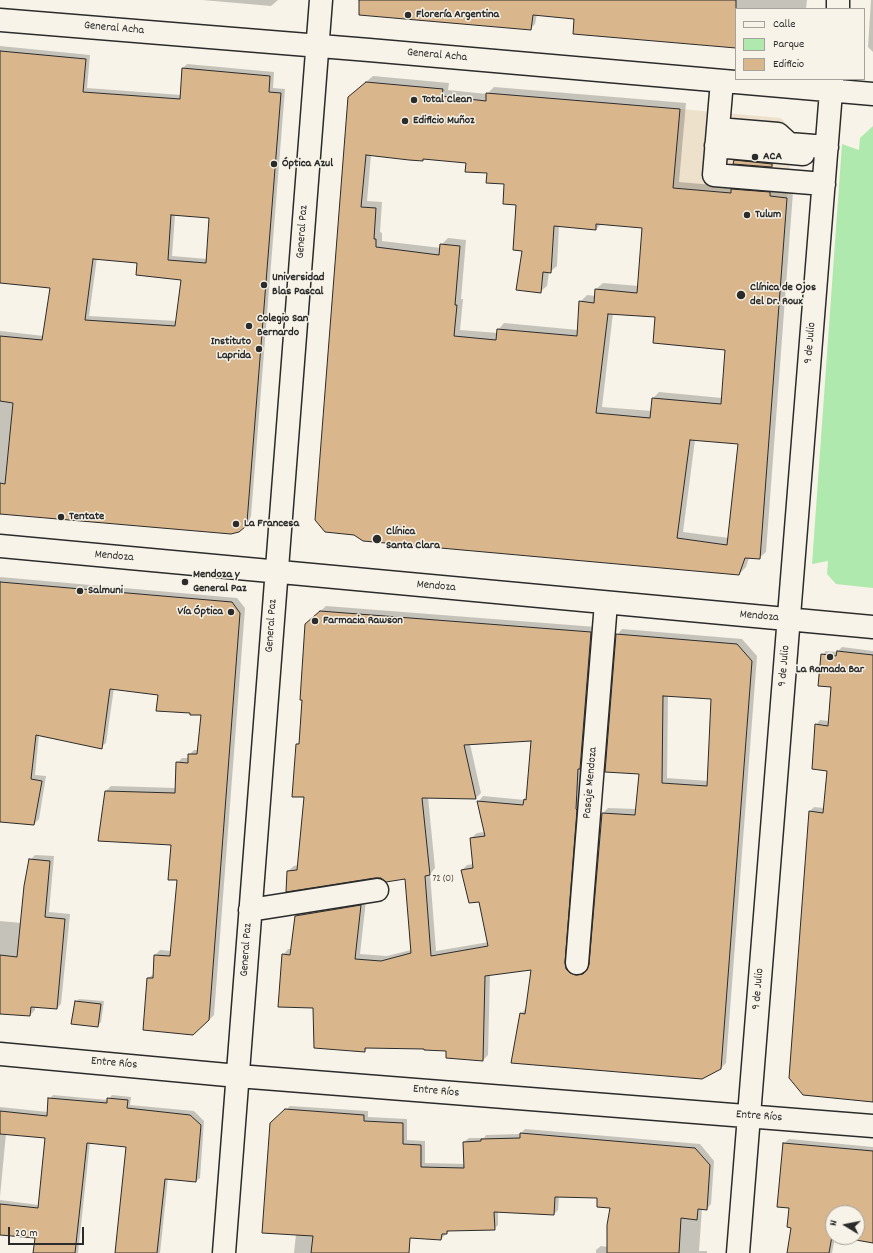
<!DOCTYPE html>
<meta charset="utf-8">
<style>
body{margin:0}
#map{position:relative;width:873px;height:1253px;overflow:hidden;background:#f7f3e8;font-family:Dekko,sans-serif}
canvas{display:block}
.legend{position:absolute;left:735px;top:8px;width:130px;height:72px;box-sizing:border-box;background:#f7f3e8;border:1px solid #a5a39c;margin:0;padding:5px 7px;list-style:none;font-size:12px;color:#2b2b2b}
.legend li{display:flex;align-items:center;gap:8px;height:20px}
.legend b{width:20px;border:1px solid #a5a39c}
.north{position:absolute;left:825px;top:1205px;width:40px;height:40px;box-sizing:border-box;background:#f7f3e8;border:1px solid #a5a39c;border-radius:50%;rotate:280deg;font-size:11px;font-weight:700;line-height:16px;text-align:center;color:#2b2b2b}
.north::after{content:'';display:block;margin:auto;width:14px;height:18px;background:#2b2b2b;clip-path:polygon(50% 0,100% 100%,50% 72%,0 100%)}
.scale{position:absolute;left:8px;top:1227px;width:76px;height:18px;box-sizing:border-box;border:2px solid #2b2b2b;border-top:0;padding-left:5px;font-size:12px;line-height:14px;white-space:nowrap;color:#2b2b2b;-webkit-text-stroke:3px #f7f3e8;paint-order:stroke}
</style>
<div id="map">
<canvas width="873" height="1253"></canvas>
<ul class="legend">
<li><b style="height:5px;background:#f7f3e8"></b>Calle</li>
<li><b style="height:11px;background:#afe9ae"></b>Parque</li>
<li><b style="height:11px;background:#d9b68b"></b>Edificio</li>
</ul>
<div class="north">N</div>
<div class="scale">20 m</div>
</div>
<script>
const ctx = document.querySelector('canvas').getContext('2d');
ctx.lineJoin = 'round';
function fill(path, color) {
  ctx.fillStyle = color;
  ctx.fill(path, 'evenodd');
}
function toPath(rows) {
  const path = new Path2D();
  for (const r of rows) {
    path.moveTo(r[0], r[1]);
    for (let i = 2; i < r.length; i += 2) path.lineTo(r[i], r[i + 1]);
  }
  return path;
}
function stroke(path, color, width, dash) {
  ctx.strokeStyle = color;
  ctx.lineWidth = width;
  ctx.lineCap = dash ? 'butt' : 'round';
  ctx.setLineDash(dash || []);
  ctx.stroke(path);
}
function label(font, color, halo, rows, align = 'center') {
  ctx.font = font + ' Dekko,sans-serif';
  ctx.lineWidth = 3;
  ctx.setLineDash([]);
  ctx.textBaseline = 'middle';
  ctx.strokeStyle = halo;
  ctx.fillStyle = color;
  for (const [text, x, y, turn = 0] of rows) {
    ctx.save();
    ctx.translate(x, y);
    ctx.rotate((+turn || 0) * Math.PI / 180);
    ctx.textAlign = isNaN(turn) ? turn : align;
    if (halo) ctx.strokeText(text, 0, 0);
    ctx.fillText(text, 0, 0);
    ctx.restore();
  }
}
fill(toPath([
 [680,109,781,118,792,130,787,198,619,183]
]), '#eee1cc');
fill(toPath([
 [873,126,873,588,836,584,827,574,828,561,812,564,842,144,859,150,860,138]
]), '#afe9ae');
fill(toPath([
 [202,0,278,0,271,6],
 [359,0,807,0,806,9,736,9,736,47,575,18,537,14,535,24,530,29],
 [871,0,873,0,873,52,868,47],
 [0,46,90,55,87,88,181,95,183,68,187,64,274,72,273,88,285,89,251,516,249,521,239,532,0,513,0,331,44,336,51,287,0,282],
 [175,215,210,217,208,259,172,256],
 [97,258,138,262,182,279,177,321,89,316],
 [373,76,449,83,448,90,487,94,494,87,686,103,679,182,793,192,766,552,759,558,749,558,746,567,739,574,363,540,356,91],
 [371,155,467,162,488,172,505,183,517,204,523,250,540,292,547,286,549,272,550,272,557,266,559,226,596,229,601,224,643,227,639,286,603,283,596,289,596,296,587,295,580,302,578,330,504,323,498,330,498,333,460,330,463,299,461,299,466,240,448,238,441,245,441,248,382,241,382,233,380,232,382,202,367,201],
 [613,313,656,316,726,349,722,398,659,392,653,398,652,411,602,407],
 [695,440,740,443,729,538,683,532],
 [738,157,775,161,775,163,772,166,735,161],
 [0,577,237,598,245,608,214,1015,209,1020,148,978,154,974,155,955,160,950,172,951,178,880,172,844,106,791,111,786,176,788,177,763,182,758,189,758,189,755,194,750,199,750,203,714,191,712,159,694,114,688,106,743,101,747,39,735,35,775,46,776,39,819,34,824,0,821],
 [326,606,596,627,582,970,589,969,590,964,603,813,608,808,636,809,640,773,617,635,622,629,742,639,757,656,726,1063,720,1069,521,1014,526,1008,532,969,490,974,488,1055,483,1060,447,1050,368,1047,365,1051,314,1007,283,955,288,949,292,949,296,916,302,910,366,900,360,954,387,956,411,950,406,878,381,877,288,871,294,866,298,865,305,796,297,744,300,742,312,619],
 [668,695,712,698,709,781,667,778],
 [532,739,527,798,525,800,483,796,478,802,485,832,477,833,471,838,474,864,467,865,462,870,480,901,489,942,436,951,430,874,435,868,428,797,476,798,481,793,470,744],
 [842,647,873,651,873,1101,810,811,814,807,825,808,828,770,816,725,820,720,829,721,832,686,822,655,826,651,837,652],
 [35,855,54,856,49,912,70,914,61,1004,57,1008,35,1007,35,1010,30,1015,0,1013,0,921,22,923,30,860],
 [79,999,104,1001,101,1022,98,1025,75,1002],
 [53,1095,108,1100,112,1095,131,1097,130,1105,194,1111,204,1121,200,1178,196,1181,168,1178,160,1253,116,1253,127,1146,90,1142,78,1253,34,1253,36,1237,0,1234,0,1200,39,1205,46,1138,6,1133,0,1197,0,1107,48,1112,49,1099],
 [290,1106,368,1111,368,1117,407,1119,407,1140,425,1141,425,1163,465,1164,464,1142,469,1138,484,1138,486,1135,520,1134,525,1129,700,1144,714,1161,711,1204,707,1209,702,1208,699,1251,707,1251,707,1253,596,1253,596,1250,601,1246,608,1247,611,1207,598,1197,559,1196,558,1210,554,1214,498,1212,498,1225,494,1229,450,1230,441,1239,407,1237,405,1253,294,1253,296,1234,275,1119],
 [789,1139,873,1147,873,1242,845,1237,857,1237,857,1213,833,1213,833,1237,835,1237,832,1253,788,1253,792,1227,790,1207,778,1206,784,1143]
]), '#0003');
const building = toPath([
 [359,0,736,0,736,48,573,34,574,19,533,15,531,30,359,15,359,0],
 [0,51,86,59,83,92,180,99,182,68,270,76,269,92,281,93,247,522,245,527,239,532,231,534,0,514,0,483,5,484,13,403,0,401,0,336,42,340,50,288,0,283,0,51],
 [171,215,209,218,206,263,168,260,171,215],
 [93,259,137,263,136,275,181,280,175,326,85,320,93,259],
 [366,82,443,89,442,96,486,101,486,93,680,109,673,188,731,193,731,189,770,192,770,196,787,198,760,559,745,558,739,575,363,541,354,535,325,532,315,520,348,97,366,82],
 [366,155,409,160,423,161,423,159,466,163,465,172,487,173,486,183,504,184,503,204,516,205,513,250,522,251,516,290,541,293,543,272,551,273,554,226,596,230,596,224,642,228,637,293,595,289,594,303,579,301,577,336,497,329,496,340,454,336,457,305,455,305,460,246,440,244,439,255,376,247,376,239,374,239,376,208,361,207,366,155],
 [608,314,655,317,653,343,725,350,721,404,652,398,650,418,596,413,608,314],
 [690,440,738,444,727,545,677,538,690,440],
 [734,160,772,164,772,167,733,164,734,160],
 [0,582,232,602,240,613,209,1020,193,1035,143,1030,147,978,153,978,154,955,170,956,177,880,168,880,171,845,98,841,105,791,175,793,176,762,188,763,188,754,197,754,201,715,190,715,190,713,156,711,158,695,110,689,102,749,36,735,31,779,42,781,34,825,0,822,0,582],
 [320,611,591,632,580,769,578,769,576,809,577,810,565,962,566,969,570,973,576,975,583,974,587,970,589,964,602,813,635,815,639,774,605,772,616,634,737,644,752,661,721,1069,702,1079,511,1063,520,1013,525,1014,531,970,485,976,483,1061,446,1058,446,1051,424,1050,424,1049,365,1048,365,1052,314,1048,313,1008,278,1007,282,954,290,955,295,916,361,905,355,959,381,961,411,953,405,879,386,882,381,878,375,878,286,892,287,871,297,870,304,797,292,797,296,744,299,744,302,700,300,700,305,624,320,611],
 [663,696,711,699,707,786,662,783,663,696],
 [531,741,526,800,524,799,523,805,477,801,485,836,470,838,473,868,461,870,469,903,479,902,488,946,431,956,425,876,430,875,422,798,476,799,464,745,531,741],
 [837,651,873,655,873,1102,803,1095,789,1078,809,811,823,813,827,771,812,769,815,724,828,726,831,687,818,686,821,654,836,656,837,651],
 [29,859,50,861,45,917,65,919,57,1009,31,1007,30,1016,0,1014,0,955,17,957,24,886,29,859],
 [75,1001,101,1004,98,1027,71,1024,75,1001],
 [48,1098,107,1103,107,1098,128,1100,127,1108,190,1115,201,1125,196,1182,165,1179,157,1253,115,1253,126,1147,87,1143,75,1253,33,1253,35,1238,0,1235,0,1204,38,1208,45,1138,0,1134,0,1111,47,1116,48,1098],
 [285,1109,364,1115,364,1121,403,1123,403,1144,421,1145,421,1167,464,1168,463,1142,481,1141,481,1139,520,1138,520,1133,695,1148,710,1165,707,1210,698,1209,697,1220,681,1218,679,1253,607,1253,607,1225,610,1208,597,1207,597,1198,555,1197,554,1215,494,1212,495,1230,447,1231,447,1234,442,1234,441,1240,410,1238,409,1253,311,1253,313,1236,262,1233,270,1123,285,1109],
 [783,1143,873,1151,873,1243,839,1237,857,1237,857,1213,833,1213,833,1236,832,1236,829,1253,787,1253,791,1228,787,1227,789,1208,777,1207,783,1143]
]);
fill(building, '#d9b68b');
stroke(building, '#2b2b2b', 1);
const minor = toPath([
 [838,9,838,0],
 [0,20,369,50,873,94],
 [722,81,714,175,824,184],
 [718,129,778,134,789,144,827,147],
 [716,146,803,154],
 [0,546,873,627],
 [250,910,377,890],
 [577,963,606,603],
 [0,1054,238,1076,873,1126],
 [224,1253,321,0],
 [738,1253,832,79]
]);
stroke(minor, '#2b2b2b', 25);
stroke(minor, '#f7f3e8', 22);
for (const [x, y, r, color] of [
 [408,15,4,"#2b2b2b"],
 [414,100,4,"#2b2b2b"],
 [405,121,4,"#2b2b2b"],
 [755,157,4,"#2b2b2b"],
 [274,164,4,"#2b2b2b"],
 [747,215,4,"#2b2b2b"],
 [264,285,4,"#2b2b2b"],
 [741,295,5,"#2b2b2b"],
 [249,326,4,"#2b2b2b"],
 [259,349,4,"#2b2b2b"],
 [61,517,4,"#2b2b2b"],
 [236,524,4,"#2b2b2b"],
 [377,539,5,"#2b2b2b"],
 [185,582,4,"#2b2b2b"],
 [80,591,4,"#2b2b2b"],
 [231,612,4,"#2b2b2b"],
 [315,621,4,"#2b2b2b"],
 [830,657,4,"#2b2b2b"]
]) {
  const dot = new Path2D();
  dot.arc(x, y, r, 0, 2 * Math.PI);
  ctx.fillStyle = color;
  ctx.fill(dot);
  stroke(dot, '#f7f3e8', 1.5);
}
label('10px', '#564e43', null, [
 ["72 (O)",443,880]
]);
label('bold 12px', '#2b2b2b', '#f7f3e8', [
 ["Florería Argentina",416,15],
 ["Total Clean",422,100],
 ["Edificio Muñoz",413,121],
 ["ACA",763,157],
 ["Óptica Azul",282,164],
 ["Tulum",755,215],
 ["Universidad",272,278],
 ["Blas Pascal",272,292],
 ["Clínica de Ojos",750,288],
 ["del Dr. Roux",750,302],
 ["Colegio San",257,319],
 ["Bernardo",257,333],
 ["Instituto",251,342,"right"],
 ["Laprida",251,356,"right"],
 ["Tentate",69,517],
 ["La Francesa",244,524],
 ["Clínica",386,532],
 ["Santa Clara",386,546],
 ["Mendoza y",193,575],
 ["General Paz",193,589],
 ["Salmuni",88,591],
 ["Vía Óptica",223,612,"right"],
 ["Farmacia Rawson",323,621],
 ["La Ramada Bar",830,670,"center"]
], 'left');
label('12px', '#2b2b2b', '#f7f3e8', [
 ["General Acha",114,29,5],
 ["General Acha",437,56,5],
 ["General Paz",303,232,-86],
 ["9 de Julio",811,343,-85],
 ["Mendoza",114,557,5],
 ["Mendoza",436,587,5],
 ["Mendoza",759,617,5],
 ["General Paz",272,626,-86],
 ["9 de Julio",785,666,-85],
 ["Pasaje Mendoza",591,783,-85],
 ["General Paz",247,950,-86],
 ["9 de Julio",759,989,-85],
 ["Entre Ríos",114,1064,5],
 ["Entre Ríos",436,1092,5],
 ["Entre Ríos",759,1117,4]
]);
</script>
